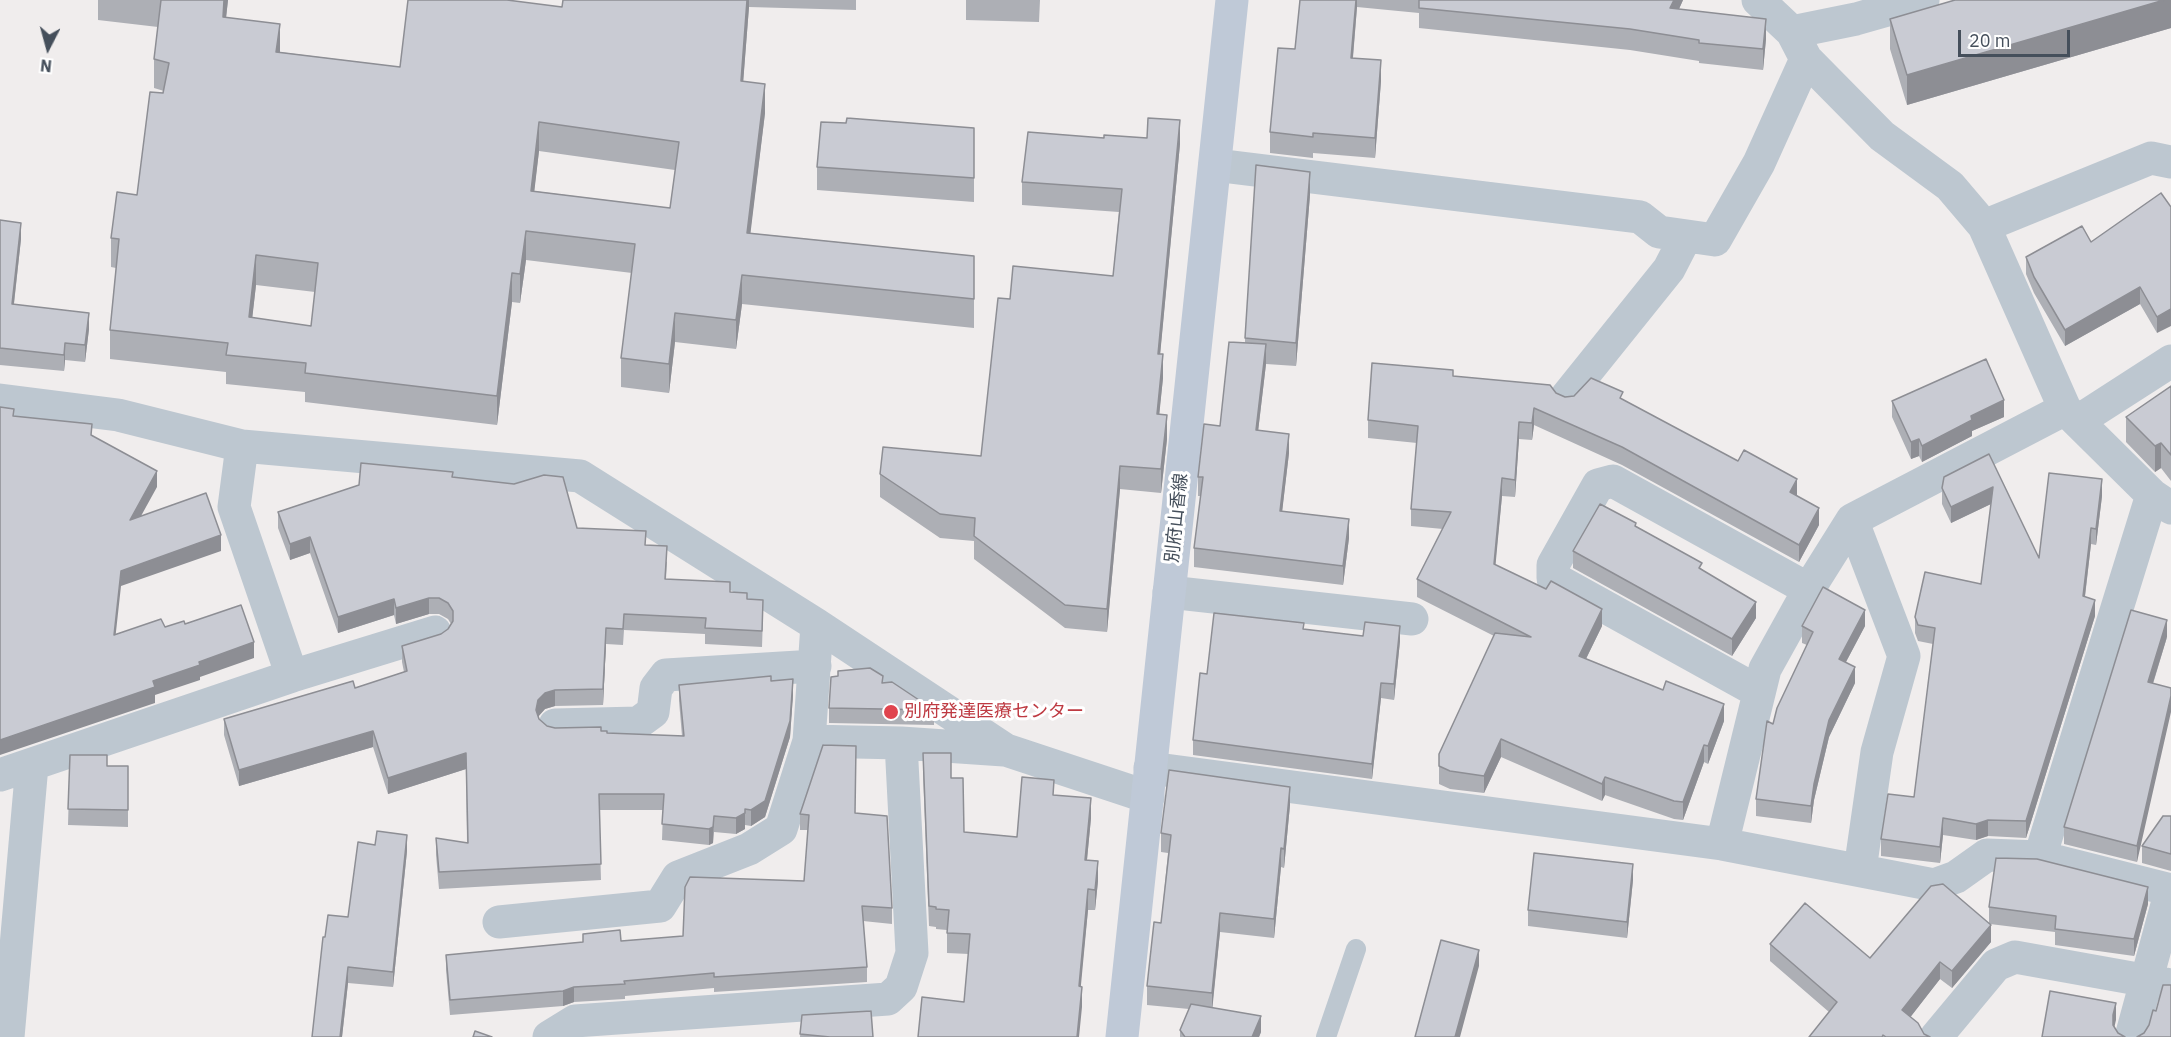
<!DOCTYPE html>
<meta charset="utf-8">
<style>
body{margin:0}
#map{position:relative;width:2171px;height:1037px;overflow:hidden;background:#f0eded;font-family:"IBM Plex Sans",sans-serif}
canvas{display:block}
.north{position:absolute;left:18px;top:18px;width:60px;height:60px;-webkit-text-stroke:4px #fff;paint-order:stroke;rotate:186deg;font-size:16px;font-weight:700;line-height:24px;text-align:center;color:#454f5b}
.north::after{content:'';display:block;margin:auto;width:21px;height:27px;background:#454f5b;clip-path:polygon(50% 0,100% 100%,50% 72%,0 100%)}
.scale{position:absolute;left:1958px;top:30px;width:112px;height:27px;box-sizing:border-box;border:3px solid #454f5b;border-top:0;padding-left:8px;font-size:18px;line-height:21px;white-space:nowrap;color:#454f5b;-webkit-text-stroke:4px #fff;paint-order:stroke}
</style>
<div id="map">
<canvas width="2171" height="1037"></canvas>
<div class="north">N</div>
<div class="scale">20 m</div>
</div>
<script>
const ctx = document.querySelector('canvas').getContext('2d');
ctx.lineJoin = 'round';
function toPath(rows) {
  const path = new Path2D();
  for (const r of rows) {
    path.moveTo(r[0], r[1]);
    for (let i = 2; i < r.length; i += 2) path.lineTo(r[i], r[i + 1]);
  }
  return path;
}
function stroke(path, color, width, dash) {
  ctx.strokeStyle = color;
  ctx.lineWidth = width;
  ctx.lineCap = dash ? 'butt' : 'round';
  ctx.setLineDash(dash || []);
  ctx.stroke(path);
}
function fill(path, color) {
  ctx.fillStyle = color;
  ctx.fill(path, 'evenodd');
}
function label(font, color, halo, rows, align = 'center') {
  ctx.font = font + ' "IBM Plex Sans","Noto Sans JP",sans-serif';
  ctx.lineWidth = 6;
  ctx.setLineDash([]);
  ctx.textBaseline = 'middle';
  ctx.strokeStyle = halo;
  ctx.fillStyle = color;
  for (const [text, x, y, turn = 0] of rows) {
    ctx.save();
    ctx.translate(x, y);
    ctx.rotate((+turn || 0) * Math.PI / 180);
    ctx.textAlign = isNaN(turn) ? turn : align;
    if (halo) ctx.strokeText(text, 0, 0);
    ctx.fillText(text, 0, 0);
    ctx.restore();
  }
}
stroke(toPath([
 [1326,1037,1356,949]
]), '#bdc7d0', 20);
stroke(toPath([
 [1758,0,1792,32,1806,59,1882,136,1950,186,1984,226,2065,409,2152,495,2171,508],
 [1792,32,1856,19,1923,0],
 [1215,165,1640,217,1659,232,1715,240,1759,163,1806,59],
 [1984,226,2151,158,2171,162],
 [1567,396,1669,269,1686,236],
 [0,400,118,415,242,446,580,476,817,625,1006,750,1148,797],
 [2078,421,2171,361],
 [1852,520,1904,656,1877,752,1860,870],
 [1169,592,1412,619],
 [292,676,435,632],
 [1759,692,1553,578,1553,565,1598,485,1613,481,1810,590],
 [555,725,638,723,653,712,656,688,666,675,815,666],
 [809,741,901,743,1004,750],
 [1150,768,1722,844,1934,885,1956,877,1987,855,2040,857,2171,890],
 [0,775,292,676,234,507,242,446],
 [1722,844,1765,669,1815,579,1852,520,2065,409],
 [2040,857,2152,495],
 [499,922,660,906,678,877,749,849,781,829,809,741,817,625],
 [8,1037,32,765],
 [549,1037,575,1021,888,999,901,987,912,953,901,743],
 [1936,1037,1996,965,2015,957,2171,985],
 [2131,1037,2171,890]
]), '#bdc7d0', 33);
stroke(toPath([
 [1122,1037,1232,0]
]), '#bfc9d7', 33);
fill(toPath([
 [98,0,228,0,226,17,280,52,400,67,562,7,563,0,856,0,856,10,749,7,743,82,765,113,750,233,974,256,974,328,742,304,736,349,675,342,669,393,621,387,621,358,632,273,526,260,520,303,512,302,497,425,305,402,305,392,226,384,226,372,110,359,110,330,116,268,111,267,111,238,137,195,164,91,154,88,154,59,158,27,98,20],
 [539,151,675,170,670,208,534,191],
 [256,285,315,292,311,326,252,318],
 [966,0,1040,0,1039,22,966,20],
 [1300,0,1683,0,1679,9,1766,39,1763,70,1699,63,1699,61,1630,50,1419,28,1419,13,1357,7,1353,58,1381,81,1375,158,1313,153,1313,158,1270,153,1270,132,1295,49],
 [2171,0,2171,28,1907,105,1890,49,1890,19],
 [846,123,974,128,974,202,817,190,817,167],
 [1104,138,1180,144,1160,354,1163,378,1159,414,1167,439,1161,493,1120,489,1107,632,1065,628,974,559,974,541,940,538,880,497,880,474,981,456,1010,299,1113,276,1119,212,1022,205,1022,182],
 [2161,193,2157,333,2140,304,2065,346,2034,293,2026,274,2026,257,2091,242],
 [1310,195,1296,366,1266,364,1258,431,1289,453,1282,511,1349,538,1343,585,1194,567,1194,548,1201,496,1198,496,1198,477,1220,426,1245,343,1245,338],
 [0,220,21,239,14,304,89,329,85,362,65,360,64,371,0,365],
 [1453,376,1556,393,1565,397,1623,400,1797,496,1819,525,1799,562,1622,465,1534,425,1532,440,1519,439,1515,497,1502,496,1495,565,1602,626,1586,659,1724,721,1708,764,1704,762,1683,820,1674,819,1605,795,1602,801,1501,757,1484,793,1450,789,1439,784,1439,754,1494,636,1417,597,1417,579,1443,529,1411,526,1411,509,1417,443,1368,438,1368,420],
 [2171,386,2171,481,2161,468,2155,472,2126,442,2126,417],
 [1892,401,2004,417,1972,431,1972,436,1922,462,1919,456,1911,459,1892,417],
 [1989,454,2039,558,2102,496,2096,545,2091,544,2085,597,2095,616,2026,838,1988,836,1976,840,1943,835,1940,863,1881,856,1881,839,1914,797,1933,644,1918,641,1915,633,1915,617,1981,584,1991,504,1951,523,1942,504,1942,488],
 [453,477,577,528,646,545,667,562,666,579,730,592,747,599,763,616,762,647,705,644,705,634,624,630,623,645,606,644,603,705,555,706,545,709,538,716,539,719,547,726,555,728,601,731,607,733,682,736,679,701,679,685,771,681,793,695,790,737,765,817,751,826,745,825,745,829,736,834,714,832,713,843,709,845,662,840,663,810,599,810,601,880,439,889,436,855,436,838,467,843,466,769,388,794,373,747,239,786,224,735,224,719,355,688,404,672,402,662,402,646,441,634,448,629,451,624,448,619,439,614,429,614,396,624,394,615,338,633,310,553,290,560,278,528,278,512],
 [1636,527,1702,569,1756,618,1732,656,1573,568,1573,551],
 [1802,626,1865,626,1846,662,1855,683,1829,737,1814,800,1811,823,1756,816,1756,799,1773,724,1807,645,1802,643],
 [1304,629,1400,641,1394,700,1381,698,1372,779,1193,755,1193,740,1207,674],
 [2167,637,2153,684,2137,862,2064,844,2064,827],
 [882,683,934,710,934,725,829,723,829,708],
 [923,753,951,778,964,832,1017,837,1054,795,1091,818,1087,860,1098,881,1095,910,1088,910,1080,987,1082,1007,964,1002,969,954,947,953,947,930,936,929,936,927,929,926,923,774],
 [70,755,107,766,128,766,128,827,68,825],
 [1290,805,1284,868,1281,867,1274,938,1220,932,1212,1008,1261,1032,1259,1037,1180,1037,1180,1030,1189,1009,1147,1005,1147,986,1161,923,1168,853,1161,852,1161,833],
 [856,813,892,908,892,924,863,921,867,967,867,982,714,992,714,988,625,996,625,999,574,1002,563,1006,450,1015,446,970,446,955,583,942,583,934,621,941,683,936,804,881,808,830,800,830,800,814],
 [2171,816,2171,871,2142,863,2142,846],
 [407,851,393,987,348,983,342,1037,312,1037,325,937,348,917],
 [1633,880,1627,938,1528,926,1528,910],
 [2148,904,2134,956,2055,945,2055,932,1990,924,1991,942,1952,988,1940,979,1910,1017,1924,1034,1930,1037,1809,1037,1829,1012,1770,961,1770,944,1870,958,1989,923,1989,907],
 [802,1015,873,1037,800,1037]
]), '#adafb5');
fill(toPath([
 [224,0,228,0,223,46,223,17],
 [747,0,749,0,749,7,741,110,741,81],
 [1356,0,1357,0,1357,7,1351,79,1351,58],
 [1674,0,1683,0,1670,29,1670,8],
 [2164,0,2171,0,2171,28,1907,105,1907,75],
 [1766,19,1766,39,1763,70,1763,49],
 [280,24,280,53,276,52],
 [1381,60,1381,81,1375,158,1375,138],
 [765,84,765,113,747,262,747,233],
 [1180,120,1180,144,1158,377,1158,354],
 [539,122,539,151,531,220,531,191],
 [1310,172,1310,195,1296,366,1296,343],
 [21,223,21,239,12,320,12,304],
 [526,231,526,260,520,303,520,274],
 [256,255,256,285,249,347,249,317],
 [512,273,512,302,497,425,497,396],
 [742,275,742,304,736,349,736,320],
 [2140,287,2140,304,2065,346,2065,330],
 [2171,309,2171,326,2157,333,2157,317],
 [89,313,89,329,85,362,85,345],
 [675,313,675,342,669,393,669,364],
 [65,343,65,360,64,371,64,355],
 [1266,344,1266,364,1256,449,1256,430],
 [1163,354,1163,378,1157,437,1157,414],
 [2004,400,2004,417,1972,431,1972,436,1922,462,1922,446,1971,416],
 [1534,408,1534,425,1532,440,1532,423],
 [1167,415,1167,439,1161,493,1161,469],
 [1519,422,1519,439,1515,497,1515,480],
 [1289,434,1289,453,1280,530,1280,511],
 [1919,439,1919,456,1911,459,1911,442],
 [2161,443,2161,468,2155,472,2155,446],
 [1120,466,1120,489,1107,632,1107,609],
 [157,471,157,487,130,536,130,520],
 [1502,478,1502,496,1494,581,1494,564],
 [1797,479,1797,497,1790,492],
 [2102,479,2102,496,2096,545,2096,529],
 [1993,487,1993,503,1951,523,1951,507],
 [1819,508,1819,525,1799,562,1799,545],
 [1349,519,1349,538,1343,585,1343,566],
 [2091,528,2091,544,2083,612,2083,596],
 [221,535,221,551,121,586,114,650,114,635,121,571],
 [310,537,310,553,290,560,290,544],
 [429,598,429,614,396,624,396,608],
 [394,599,394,615,338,633,338,617],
 [2095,600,2095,616,2026,838,2026,821],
 [1756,602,1756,618,1732,656,1732,639],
 [1602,609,1602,626,1579,673,1579,656],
 [1865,610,1865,626,1839,675,1839,659],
 [2167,620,2167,637,2148,699,2148,682],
 [1400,626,1400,641,1394,700,1394,684],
 [606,628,606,644,603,705,603,689],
 [254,642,254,658,200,677,200,680,155,695,155,703,0,755,0,740,153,681,199,662],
 [1855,667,1855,683,1829,737,1814,800,1811,823,1811,806,1814,784,1829,720],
 [793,679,793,695,790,737,765,817,751,826,751,810],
 [1381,683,1381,698,1372,779,1372,764],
 [555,690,555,706,545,709,538,717,536,710,538,700,545,693],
 [2171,696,2171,712,2137,862,2137,846],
 [1724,704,1724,721,1708,764,1708,746],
 [373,731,373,747,239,786,239,770],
 [1501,739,1501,757,1484,793,1484,776],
 [1704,745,1704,762,1683,820,1683,802],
 [466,753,466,769,388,794,388,778],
 [1605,777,1605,795,1602,801,1602,784],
 [1290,787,1290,805,1284,868,1284,849],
 [1091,798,1091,818,1085,880,1085,860],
 [745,809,745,829,736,834,736,818],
 [714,816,713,843,709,845,709,829],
 [1943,818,1943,835,1940,863,1940,847],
 [1988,820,1988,836,1976,840,1976,824],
 [407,835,407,851,393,987,393,972],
 [1281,848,1281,867,1274,938,1274,919],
 [1098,861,1098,881,1095,910,1095,890],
 [1633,864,1633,880,1627,938,1627,922],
 [2148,887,2148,904,2134,956,2134,939],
 [1088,889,1088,910,1079,1006,1079,986],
 [1220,913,1220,932,1212,1012,1212,993],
 [1991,925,1991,942,1952,988,1952,971],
 [1479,950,1479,966,1460,1037,1455,1037],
 [1940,962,1940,979,1902,1028,1902,1010],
 [348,967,348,983,342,1037,340,1037],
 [574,987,574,1002,563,1006,563,991],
 [1082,987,1082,1007,1079,1037,1077,1037],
 [2116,1003,2116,1020,2113,1033,2113,1015],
 [1261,1016,1261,1032,1259,1037,1252,1037]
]), '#8d8e94');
const building = toPath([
 [161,0,224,0,223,17,280,24,276,52,400,67,408,0,507,0,562,7,563,0,747,0,741,81,765,84,747,233,974,256,974,299,742,275,736,320,675,313,669,364,621,358,635,244,526,231,520,274,512,273,497,396,305,373,306,363,226,355,228,343,110,330,119,239,111,238,117,192,137,195,150,92,163,93,169,63,154,59,161,0],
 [539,122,679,142,670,208,531,191,539,122],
 [256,255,318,263,311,326,249,317,256,255],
 [1300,0,1356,0,1351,58,1381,60,1375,138,1313,133,1313,137,1270,132,1278,48,1295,49,1300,0],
 [1419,0,1674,0,1670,8,1766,19,1763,49,1699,43,1699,40,1630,29,1419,8,1419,0],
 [1955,0,2164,0,1907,75,1890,19,1955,0],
 [847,118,974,128,974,178,817,167,821,122,846,123,847,118],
 [1148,118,1180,120,1158,354,1163,354,1157,414,1167,415,1161,469,1120,466,1107,609,1065,605,974,536,975,518,940,514,880,474,883,447,981,456,998,298,1010,299,1013,266,1113,276,1122,189,1022,182,1028,132,1104,138,1104,135,1147,138,1148,118],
 [1256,165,1310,172,1296,343,1245,338,1256,165],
 [2161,193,2171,207,2171,309,2157,317,2140,287,2065,330,2034,277,2026,257,2082,226,2091,242,2161,193],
 [0,220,21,223,12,304,89,313,85,345,65,343,64,355,0,348,0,220],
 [1229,342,1266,344,1256,430,1289,434,1280,511,1349,519,1343,566,1194,548,1203,477,1198,477,1204,424,1220,426,1229,342],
 [1986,359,2004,400,1971,416,1972,420,1922,446,1919,439,1911,442,1892,401,1986,359],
 [1372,363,1453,370,1453,376,1550,385,1556,393,1565,397,1574,396,1591,378,1623,392,1620,398,1738,461,1744,450,1797,479,1790,492,1819,508,1799,545,1622,447,1534,408,1532,423,1519,422,1515,480,1502,478,1494,564,1546,589,1551,581,1602,609,1579,656,1663,690,1666,681,1724,704,1708,746,1704,745,1683,802,1674,801,1605,777,1602,784,1501,739,1484,776,1450,771,1439,766,1439,754,1495,633,1531,637,1417,579,1451,512,1411,509,1418,426,1368,420,1372,363],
 [2171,386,2171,455,2161,443,2155,446,2126,417,2171,386],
 [0,407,14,409,13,416,92,424,91,435,157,471,130,520,206,493,221,535,121,571,114,635,161,619,165,627,184,621,185,624,241,605,254,642,199,662,200,665,153,681,155,687,0,740,0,407],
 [1989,454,2039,558,2049,473,2102,479,2096,529,2091,528,2083,596,2095,600,2026,821,1988,820,1976,824,1943,818,1940,847,1881,839,1888,794,1914,797,1935,628,1918,625,1915,617,1925,572,1981,584,1993,487,1951,507,1942,488,1944,477,1989,454],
 [361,463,453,472,452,477,514,484,544,475,563,477,577,528,646,531,645,545,667,546,665,579,730,582,730,592,747,593,747,599,763,600,762,631,705,628,706,618,624,614,623,629,606,628,603,689,555,690,545,693,538,700,536,710,539,719,547,726,555,728,601,727,601,731,607,731,607,733,684,736,679,685,771,676,771,681,793,679,790,721,765,801,751,810,745,809,745,813,736,818,714,816,713,827,709,829,662,824,664,794,599,794,601,864,439,872,436,838,468,843,466,753,388,778,373,731,239,770,224,719,353,681,355,688,407,671,402,646,441,634,448,629,453,621,453,611,448,603,439,598,429,598,396,608,394,599,338,617,310,537,290,544,278,512,359,485,361,463],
 [1600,504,1636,523,1635,526,1702,563,1699,568,1756,602,1732,639,1573,551,1600,504],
 [1823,587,1865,610,1839,659,1855,667,1829,720,1814,784,1811,806,1756,799,1767,721,1773,724,1777,708,1813,632,1802,626,1823,587],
 [2131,610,2167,620,2148,682,2171,688,2171,696,2137,846,2064,827,2131,610],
 [1214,613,1304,623,1303,629,1363,636,1365,622,1400,626,1394,684,1381,683,1372,764,1193,740,1200,673,1207,674,1214,613],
 [870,668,883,676,882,683,892,682,934,710,829,708,831,677,838,676,838,671,870,668],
 [823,745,856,746,855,813,887,816,892,908,862,906,867,967,714,977,714,973,624,981,625,984,574,987,563,991,450,1000,446,955,583,942,583,934,620,930,621,941,683,936,685,887,690,877,804,881,809,815,800,814,823,745],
 [923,753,951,753,951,778,963,778,964,832,1017,837,1022,777,1054,780,1053,795,1091,798,1085,860,1098,861,1095,890,1088,889,1079,986,1082,987,1077,1037,918,1037,922,997,964,1002,970,934,947,933,949,910,936,909,936,907,929,906,923,753],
 [70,755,107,755,107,766,128,766,128,810,68,809,70,755],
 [1169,770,1290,787,1284,849,1281,848,1274,919,1220,913,1212,993,1147,986,1154,922,1161,923,1171,835,1161,833,1169,770],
 [2163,816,2171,816,2171,854,2142,846,2163,816],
 [377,831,407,835,393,972,348,967,340,1037,312,1037,323,937,325,937,328,915,348,917,358,842,375,845,377,831],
 [1534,853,1633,864,1627,922,1528,910,1534,853],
 [1996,858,2037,859,2148,887,2134,939,2055,929,2056,916,1989,907,1996,858],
 [1943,884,1991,925,1952,971,1940,962,1902,1010,1918,1023,1924,1034,1930,1037,1886,1037,1883,1035,1882,1037,1809,1037,1837,1002,1770,944,1805,903,1870,958,1931,886,1943,884],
 [1441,940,1479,950,1455,1037,1415,1037,1441,940],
 [2163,985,2171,985,2171,1037,2137,1037,2144,1033,2149,1025,2153,1010,2156,1011,2163,985],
 [2050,991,2116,1003,2113,1015,2113,1025,2118,1033,2125,1037,2042,1037,2050,991],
 [1191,1004,1261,1016,1252,1037,1185,1037,1180,1030,1191,1004],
 [871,1011,873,1037,830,1037,800,1034,802,1015,871,1011],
 [475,1031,492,1037,473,1037,475,1031]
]);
fill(building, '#c9cbd3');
stroke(building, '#8d8e94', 1.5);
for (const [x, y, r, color] of [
 [891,712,8,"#e0444e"]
]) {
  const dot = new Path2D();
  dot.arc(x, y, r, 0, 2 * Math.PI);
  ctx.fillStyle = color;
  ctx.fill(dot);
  stroke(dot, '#fff', 2);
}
label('18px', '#454f5b', '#fff', [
 ["別府山香線",1177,518,-84]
]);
label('18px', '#be3a42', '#fff', [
 ["別府発達医療センター",904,712]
], 'left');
</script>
